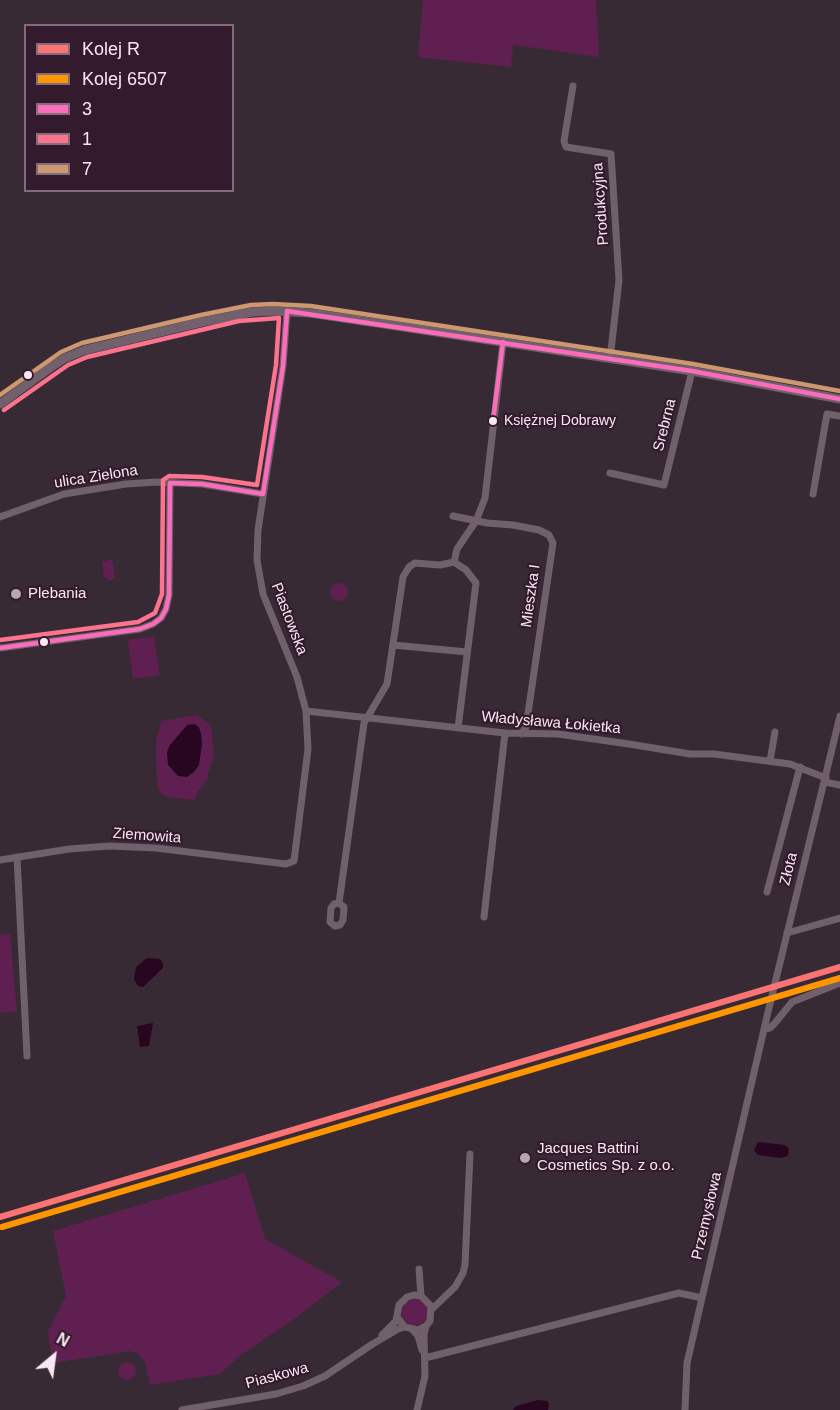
<!DOCTYPE html>
<meta charset="utf-8">
<style>
body{margin:0}
#map{position:relative;width:840px;height:1410px;overflow:hidden;background:#382a34;font-family:Helvetica,sans-serif}
canvas{display:block}
.legend{position:absolute;left:24px;top:24px;width:210px;height:168px;box-sizing:border-box;background:#331b2d;border:2px solid #826d7c;margin:0;padding:8px 10px;list-style:none;font-size:18px;color:#f9e8f3}
.legend li{display:flex;align-items:center;gap:12px;height:30px}
.legend b{width:30px;border:2px solid #826d7c}
.north{position:absolute;left:24px;top:1326px;width:60px;height:60px;-webkit-text-stroke:4px #331b2d;paint-order:stroke;rotate:29deg;font-size:16px;font-weight:700;line-height:24px;text-align:center;color:#f9e8f3}
.north::after{content:'';display:block;margin:auto;width:21px;height:27px;background:#f9e8f3;clip-path:polygon(50% 0,100% 100%,50% 72%,0 100%)}
</style>
<div id="map">
<canvas width="840" height="1410"></canvas>
<ul class="legend">
<li><b style="height:8px;background:#fc7373"></b>Kolej R</li>
<li><b style="height:8px;background:#ff9500"></b>Kolej 6507</li>
<li><b style="height:8px;background:#fb6dba"></b>3</li>
<li><b style="height:8px;background:#fc738d"></b>1</li>
<li><b style="height:8px;background:#cd976f"></b>7</li>
</ul>
<div class="north">N</div>
</div>
<script>
const ctx = document.querySelector('canvas').getContext('2d');
ctx.lineJoin = 'round';
function fill(path, color) {
  ctx.fillStyle = color;
  ctx.fill(path, 'evenodd');
}
function toPath(rows) {
  const path = new Path2D();
  for (const r of rows) {
    if (r.length === 3) {
      path.moveTo(r[0] + r[2], r[1]);
      path.arc(r[0], r[1], r[2], 0, 2 * Math.PI);
      continue;
    }
    path.moveTo(r[0], r[1]);
    for (let i = 2; i < r.length; i += 2) path.lineTo(r[i], r[i + 1]);
  }
  return path;
}
function stroke(path, color, width, dash) {
  ctx.strokeStyle = color;
  ctx.lineWidth = width;
  ctx.lineCap = dash ? 'butt' : 'round';
  ctx.setLineDash(dash || []);
  ctx.stroke(path);
}
function label(font, color, halo, rows, align = 'center') {
  ctx.font = font + ' Helvetica,sans-serif';
  ctx.lineWidth = 4.5;
  ctx.setLineDash([]);
  ctx.textBaseline = 'middle';
  ctx.strokeStyle = halo;
  ctx.fillStyle = color;
  for (const [text, x, y, turn = 0] of rows) {
    ctx.save();
    ctx.translate(x, y);
    ctx.rotate((+turn || 0) * Math.PI / 180);
    ctx.textAlign = isNaN(turn) ? turn : align;
    if (halo) ctx.strokeText(text, 0, 0);
    ctx.fillText(text, 0, 0);
    ctx.restore();
  }
}
fill(toPath([
 [423,0,596,0,599,57,513,45,511,67,418,57],
 [268,316,221,324,118,350,77,363,43,381,50,373,66,365,97,353,243,317],
 [112,559,115,578,109,581,104,576,102,562],
 [339,592,9],
 [154,636,160,675,133,679,128,640],
 [197,715,211,726,214,756,208,773,207,780,196,794,195,800,168,797,162,794,158,788,157,780,156,750,157,736,162,721],
 [10,934,17,1011,0,1013,0,935],
 [245,1173,265,1239,342,1282,297,1317,238,1357,220,1374,150,1385,145,1362,138,1354,130,1351,53,1363,48,1331,66,1296,53,1231],
 [415,1312,13],
 [127,1371,9]
]), '#5f2051');
fill(toPath([
 [194,724,199,727,201,734,202,744,199,765,194,772,187,777,178,776,168,765,167,752,170,745,187,725],
 [147,958,160,959,163,963,163,968,143,987,138,986,134,979,136,967],
 [153,1023,149,1046,140,1047,137,1026],
 [758,1142,785,1145,789,1149,788,1156,780,1158,758,1155,754,1150],
 [538,1400,547,1401,549,1404,548,1410,513,1410,516,1406]
]), '#280521');
stroke(toPath([
 [573,86,564,141,566,147,611,154,619,280,610,359],
 [610,473,664,485,692,371],
 [813,494,827,414,840,416],
 [453,516,487,523,513,525,539,530,549,535,553,543,526,727,521,734],
 [0,517,64,494,126,484,157,482,202,484,263,494],
 [454,562,457,549,476,521,485,498,503,342],
 [393,645,467,652],
 [0,648,140,629,153,624,161,618,166,609,169,595,170,483],
 [306,711,505,733,558,734,629,744,690,754,714,754,790,764,826,778],
 [770,761,775,732],
 [825,782,840,785],
 [17,857,27,1056],
 [0,860,69,849,109,846,156,848,286,864,294,861,308,749,306,711,297,677,263,594,257,560,258,530,283,366,287,311],
 [767,892,800,767],
 [339,903,364,723,387,684,403,577,409,567,415,563,440,565,454,562,466,570,476,583,458,728],
 [339,903,344,907,343,920,340,925,335,926,330,922,331,908,334,904,339,903],
 [484,917,505,733],
 [787,933,840,918],
 [765,1029,770,1028,775,1023,792,1002,840,983],
 [419,1269,421,1296],
 [432,1309,455,1287,463,1273,465,1265,470,1154],
 [413,1330,418,1336,422,1350],
 [382,1335,396,1321,399,1305,407,1297,414,1295,421,1296,431,1306,430,1321,426,1326,418,1330,405,1327,397,1317],
 [425,1358,679,1293,702,1298],
 [182,1410,276,1394,303,1386,325,1376,371,1345,398,1329,405,1327],
 [417,1410,425,1376,424,1335,426,1326],
 [685,1410,687,1363,768,1012,840,716]
]), '#70606b', 7);
stroke(toPath([
 [0,404,51,367,65,358,85,350,202,322,252,312,273,311,310,313,384,324,692,371,840,399]
]), '#72606d', 9);
stroke(toPath([
 [287,311,692,371,840,399],
 [493,421,503,342],
 [170,483,202,484,263,494],
 [263,494,283,366,287,311],
 [0,648,140,629,153,624,161,618,166,609,169,595,170,483]
]), '#fb6dba', 4.5);
stroke(toPath([
 [0,640,138,622,155,613,162,594,163,480,169,476,202,477,257,485,276,365,279,318,239,321,87,357,68,365,4,410]
]), '#fc738d', 4.5);
stroke(toPath([
 [0,395,61,352,82,343,201,315,251,305,273,304,311,306,693,364,840,391]
]), '#cd976f', 4.5);
stroke(toPath([
 [0,1217,840,967]
]), '#fc7373', 6);
stroke(toPath([
 [2,1227,840,978]
]), '#ff9500', 6);
for (const [x, y, r, color] of [
 [28,375,5,"#f9e8f3"],
 [493,421,5,"#f9e8f3"],
 [16,594,6,"#b5a6b0"],
 [44,642,5,"#f9e8f3"],
 [525,1158,6,"#b5a6b0"]
]) {
  const dot = new Path2D();
  dot.arc(x, y, r, 0, 2 * Math.PI);
  ctx.fillStyle = color;
  ctx.fill(dot);
  stroke(dot, '#331b2d', 2);
}
label('14px', '#f9e8f3', '#331b2d', [
 ["Księżnej Dobrawy",504,421]
], 'left');
label('15px', '#f9e8f3', '#331b2d', [
 ["Produkcyjna",601,204,-94],
 ["Srebrna",665,425,-76],
 ["ulica Zielona",96,477,-9],
 ["Mieszka I",531,596,-82],
 ["Piastowska",289,619,69],
 ["Władysława Łokietka",551,723,5],
 ["Ziemowita",147,836,4],
 ["Złota",789,869,-76],
 ["Przemysłowa",707,1216,-77],
 ["Piaskowa",277,1376,-15]
]);
label('15px', '#f9e8f3', '#331b2d', [
 ["Plebania",28,594],
 ["Jacques Battini",537,1149],
 ["Cosmetics Sp. z o.o.",537,1166]
], 'left');
</script>
